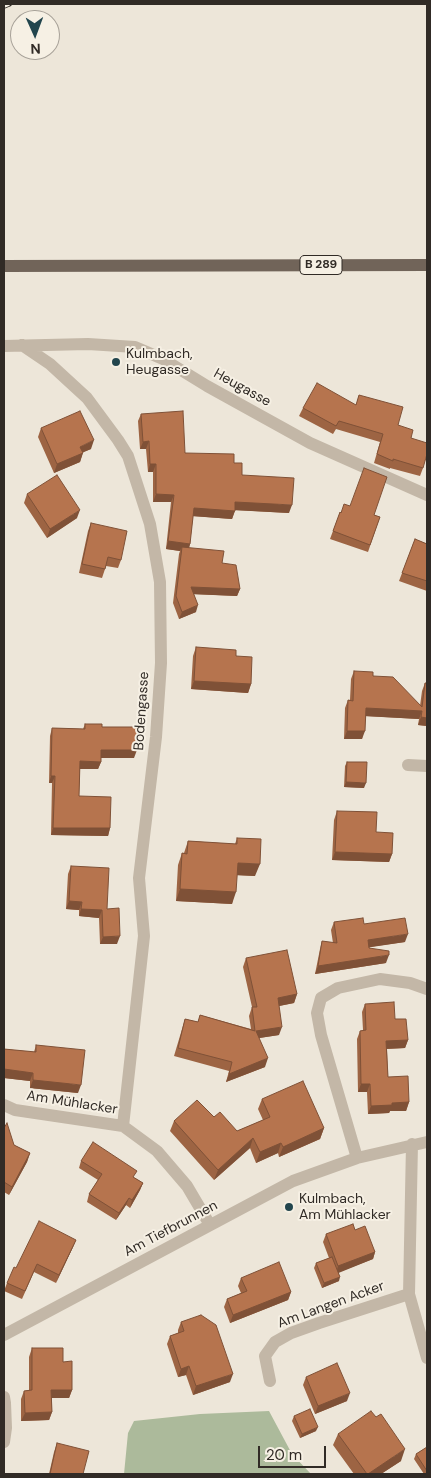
<!DOCTYPE html>
<meta charset="utf-8">
<style>
body{margin:0}
#map{position:relative;width:431px;height:1478px;overflow:hidden;background:#ede6d9;font-family:"DM Sans",sans-serif}
canvas{display:block}
.frame{position:absolute;inset:0;border:5px solid #312b26;pointer-events:none}
.north{position:absolute;left:10px;top:10px;width:50px;height:50px;box-sizing:border-box;background:#f6f0e4;border:1px solid #a7a198;border-radius:50%;rotate:178deg;font-size:14px;font-weight:700;line-height:20px;text-align:center;color:#312b26}
.north::after{content:'';display:block;margin:auto;width:18px;height:22px;background:#22454d;clip-path:polygon(50% 0,100% 100%,50% 72%,0 100%)}
.scale{position:absolute;left:258px;top:1446px;width:68px;height:22px;box-sizing:border-box;border:2px solid #312b26;border-top:0;padding-left:6px;font-size:15px;line-height:18px;white-space:nowrap;color:#312b26;-webkit-text-stroke:4px #f6f0e4;paint-order:stroke}
</style>
<div id="map">
<canvas width="431" height="1478"></canvas>
<div class="frame"></div>
<div class="north">N</div>
<div class="scale">20 m</div>
</div>
<script>
const ctx = document.querySelector('canvas').getContext('2d');
ctx.lineJoin = 'round';
function fill(path, color) {
  ctx.fillStyle = color;
  ctx.fill(path, 'evenodd');
}
function toPath(rows) {
  const path = new Path2D();
  for (const r of rows) {
    path.moveTo(r[0], r[1]);
    for (let i = 2; i < r.length; i += 2) path.lineTo(r[i], r[i + 1]);
  }
  return path;
}
function stroke(path, color, width, dash) {
  ctx.strokeStyle = color;
  ctx.lineWidth = width;
  ctx.lineCap = dash ? 'butt' : 'round';
  ctx.setLineDash(dash || []);
  ctx.stroke(path);
}
function label(font, color, halo, rows, align = 'center') {
  ctx.font = font + ' "DM Sans",sans-serif';
  ctx.lineWidth = 4;
  ctx.setLineDash([]);
  ctx.textBaseline = 'middle';
  ctx.strokeStyle = halo;
  ctx.fillStyle = color;
  for (const [text, x, y, turn = 0] of rows) {
    ctx.save();
    ctx.translate(x, y);
    ctx.rotate((+turn || 0) * Math.PI / 180);
    ctx.textAlign = isNaN(turn) ? turn : align;
    if (halo) ctx.strokeText(text, 0, 0);
    ctx.fillText(text, 0, 0);
    ctx.restore();
  }
}
fill(toPath([
 [269,1411,292,1454,311,1474,124,1474,128,1433,134,1421,200,1414]
]), '#acba9b');
stroke(toPath([
 [22,345,50,364,87,398,118,440,128,456,150,524,160,582,161,663,156,737,139,878,144,936,123,1126],
 [4,346,88,344,135,347,163,359,207,386,310,443,427,495],
 [408,765,427,766],
 [4,1105,15,1110,123,1126,157,1151,187,1186,210,1225],
 [412,1144,409,1294,427,1358],
 [357,1158,321,1035,317,1013,321,998,338,988,380,979,410,983,427,989],
 [4,1335,293,1181,357,1158,427,1142],
 [270,1381,265,1356,275,1342,291,1333,319,1323,409,1294],
 [4,1397,5,1403,6,1428,4,1442]
]), '#c3b7a7', 12);
stroke(toPath([
 [4,266,427,265]
]), '#716459', 12);
const rail = toPath([
 [4,6,9,4]
]);
stroke(rail, '#312b26', 5.5);
stroke(rail, '#f6f0e4', 4, [11]);
fill(toPath([
 [359,395,398,425,411,438,423,468,420,476,390,468,390,469,374,463,380,442,336,429,333,434,299,416,303,408,356,405],
 [141,414,185,453,234,463,242,475,289,513,235,510,232,519,193,516,190,544,189,548,222,563,240,589,237,596,194,594,196,612,179,619,173,603,179,554,180,551,166,549,171,502,153,502,153,472,148,472,146,449,140,449,138,421],
 [41,428,91,449,83,452,80,462,54,473,38,437],
 [27,494,77,518,47,538,24,503],
 [340,512,374,515,380,517,368,552,330,539],
 [91,523,121,560,118,568,106,566,102,578,79,573,88,531],
 [415,539,427,544,427,591,399,581],
 [196,647,236,656,251,684,248,693,191,689,193,656],
 [354,671,373,676,420,706,422,691,425,683,427,683,427,726,418,725,419,719,366,716,362,739,344,739,345,708,348,700,350,700,351,679],
 [85,724,102,727,134,758,101,758,101,762,98,769,80,769,79,796,110,828,108,836,51,835,52,783,49,783,50,736,52,728,83,729],
 [347,762,364,788,344,787,345,766],
 [337,811,392,854,389,862,332,860,334,820],
 [237,838,255,876,237,875,232,904,176,901,178,865,182,853,184,853,188,841,235,844],
 [71,866,107,909,117,944,100,944,99,918,79,916,79,910,66,909,68,874],
 [334,922,364,924,405,942,369,947,386,963,315,974,320,949,322,941,333,943,331,930],
 [246,958,297,994,294,1003,279,1006,279,1035,259,1038,265,1067,226,1082,229,1071,174,1056,185,1019,198,1022,200,1015,251,1029,249,1016,252,1007,243,967],
 [365,1004,395,1019,408,1040,405,1048,387,1049,388,1077,409,1102,406,1111,390,1111,389,1113,368,1114,367,1092,358,1092,357,1039,360,1031,363,1030,362,1012],
 [36,1045,78,1093,30,1088,30,1081,4,1078,4,1049,34,1052],
 [262,1099,324,1128,320,1139,279,1157,278,1153,256,1163,250,1148,214,1180,170,1131,174,1121,214,1117,237,1131,263,1120,258,1109],
 [4,1128,14,1145,30,1153,27,1162,9,1195,4,1192],
 [81,1161,135,1178,143,1183,140,1190,130,1208,126,1205,116,1220,87,1202,89,1194,98,1180,79,1168],
 [355,1230,375,1252,373,1259,339,1272,339,1281,322,1288,314,1268,316,1263,329,1258,323,1242,326,1234],
 [76,1240,73,1247,56,1283,34,1272,22,1299,4,1291,7,1283],
 [241,1278,291,1292,288,1300,230,1323,224,1307,227,1299,241,1293,238,1286],
 [181,1322,230,1382,193,1395,186,1375,178,1377,167,1344,170,1336,178,1333,178,1330],
 [32,1348,63,1362,72,1390,69,1398,52,1398,52,1412,49,1420,21,1421,21,1399,24,1391,29,1390,29,1357],
 [306,1377,347,1401,315,1414,303,1385],
 [294,1416,316,1431,300,1438,292,1421],
 [338,1434,401,1461,381,1474,354,1474,333,1445],
 [57,1443,83,1474,49,1474,54,1452],
 [427,1447,427,1474,424,1474,414,1459,416,1454]
]), '#9d6443');
fill(toPath([
 [94,440,91,449,77,455,80,447],
 [149,441,146,449,140,449,143,442],
 [83,453,80,462,54,473,57,464],
 [150,464,156,464,153,472,148,472],
 [156,494,174,495,171,502,153,502],
 [235,502,292,505,289,513,232,510],
 [194,508,235,511,232,519,191,516],
 [80,510,77,518,47,538,50,529],
 [168,541,190,544,188,551,182,547,180,551,166,549],
 [191,587,240,589,237,596,189,594],
 [198,605,196,612,179,619,182,612],
 [194,681,251,684,248,693,191,689],
 [366,708,422,711,419,719,363,716],
 [421,717,427,718,427,726,418,725],
 [347,731,365,731,362,739,344,739],
 [101,750,137,750,134,758,99,758],
 [80,761,101,762,98,769,77,769],
 [51,776,55,776,52,783,49,783],
 [346,782,366,783,364,788,344,787],
 [53,828,110,828,108,836,51,835],
 [335,852,392,854,389,862,332,860],
 [238,863,260,864,255,876,233,875],
 [180,889,236,892,232,904,176,901],
 [69,901,82,902,79,910,66,909],
 [81,909,102,910,99,918,79,916],
 [408,934,405,942,365,948,368,940],
 [120,936,117,944,100,944,103,937],
 [389,955,386,963,315,974,318,966],
 [297,994,294,1003,274,1007,278,998],
 [282,1027,279,1035,253,1039,256,1031],
 [408,1040,405,1048,383,1049,386,1041],
 [268,1058,265,1067,226,1082,229,1074],
 [4,1069,33,1073,30,1081,4,1078],
 [33,1080,81,1085,78,1093,30,1088],
 [361,1084,370,1084,367,1092,358,1092],
 [409,1102,406,1111,390,1111,389,1113,368,1114,371,1106,392,1103],
 [324,1128,320,1139,279,1157,283,1147],
 [253,1138,250,1148,214,1180,218,1170],
 [281,1143,278,1153,256,1163,260,1152],
 [30,1153,27,1162,9,1195,12,1187],
 [143,1183,140,1190,130,1208,132,1200],
 [129,1198,126,1205,116,1220,119,1213],
 [76,1240,73,1247,56,1283,59,1275],
 [375,1252,373,1259,336,1274,338,1266],
 [340,1277,339,1281,322,1288,324,1283],
 [291,1292,288,1300,230,1323,233,1315],
 [189,1366,186,1375,178,1377,181,1369],
 [233,1374,230,1382,193,1395,196,1386],
 [51,1390,72,1390,69,1398,48,1398],
 [350,1393,347,1401,315,1414,318,1406],
 [52,1412,49,1420,21,1421,25,1413],
 [318,1427,316,1431,300,1438,302,1434],
 [405,1449,401,1461,381,1474,368,1474]
]), '#7f5137');
const building = toPath([
 [317,383,356,405,359,395,403,407,398,425,413,430,411,438,427,443,427,454,423,468,393,459,393,461,377,454,383,434,339,421,336,426,303,408,317,383],
 [80,411,94,440,80,447,83,453,57,464,41,428,80,411],
 [183,411,185,453,234,454,234,463,242,463,242,475,294,478,292,505,235,502,235,511,194,508,190,544,168,541,174,495,156,494,156,464,150,464,149,441,143,442,141,414,183,411],
 [364,468,387,477,374,515,380,517,370,545,333,531,340,512,341,513,344,504,350,506,364,468],
 [57,475,80,510,50,529,27,494,57,475],
 [91,523,127,531,121,560,108,557,105,569,82,564,91,523],
 [415,539,427,544,427,581,402,573,415,539],
 [182,547,224,551,222,563,236,565,240,589,191,587,198,605,182,612,176,596,182,547],
 [196,647,236,650,236,656,252,657,251,684,194,681,196,647],
 [354,671,373,672,373,676,393,677,422,707,425,683,427,683,427,718,421,717,422,711,366,708,365,731,347,731,348,700,353,701,354,671],
 [85,724,102,724,102,727,138,727,137,750,101,750,101,762,80,761,79,796,111,797,110,828,53,828,55,776,51,776,52,728,85,729,85,724],
 [347,762,367,762,366,783,346,782,347,762],
 [337,811,377,812,376,832,393,833,392,854,335,852,337,811],
 [237,838,261,839,260,864,238,863,236,892,180,889,182,853,187,854,188,841,237,844,237,838],
 [71,866,109,868,107,909,119,908,120,936,103,937,102,910,81,909,82,902,69,901,71,866],
 [363,918,364,924,405,918,408,934,368,940,369,948,389,951,389,955,318,966,322,941,337,943,334,922,363,918],
 [287,950,297,994,278,998,282,1027,256,1031,268,1058,229,1074,232,1062,178,1048,185,1019,198,1022,200,1015,255,1031,252,1007,257,1007,246,958,287,950],
 [394,1002,395,1019,406,1019,408,1040,386,1041,388,1077,408,1076,409,1102,392,1103,392,1105,371,1106,370,1084,361,1084,360,1031,366,1030,365,1004,394,1002],
 [36,1045,85,1050,81,1085,33,1080,33,1073,4,1069,4,1049,36,1052,36,1045],
 [303,1081,324,1128,283,1147,281,1143,260,1152,253,1138,218,1170,174,1121,197,1100,214,1117,220,1112,237,1131,270,1117,262,1099,303,1081],
 [7,1123,14,1145,30,1153,12,1187,4,1182,4,1128,7,1123],
 [93,1142,137,1171,133,1177,143,1183,132,1200,129,1198,119,1213,89,1194,102,1174,81,1161,93,1142],
 [39,1221,76,1240,59,1275,37,1264,25,1291,7,1283,14,1267,16,1268,39,1221],
 [353,1224,355,1230,365,1226,375,1252,338,1266,326,1234,353,1224],
 [332,1257,340,1277,324,1283,316,1263,332,1257],
 [279,1262,291,1292,233,1315,227,1299,247,1291,241,1278,279,1262],
 [201,1315,216,1325,233,1374,196,1386,189,1366,181,1369,170,1336,184,1331,181,1322,201,1315],
 [32,1348,63,1348,63,1362,72,1361,72,1390,51,1390,52,1412,25,1413,24,1391,32,1390,32,1348],
 [337,1363,350,1393,318,1406,306,1377,337,1363],
 [310,1409,318,1427,302,1434,294,1416,310,1409],
 [371,1411,376,1417,381,1414,405,1449,368,1474,367,1474,338,1434,371,1411],
 [57,1443,89,1451,83,1474,50,1474,57,1443],
 [427,1447,427,1471,416,1454,427,1447]
]);
fill(building, '#b6744e');
stroke(building, '#7f5137', 1);
for (const [x, y, r, color] of [
 [116,362,5,"#22454d"],
 [289,1207,5,"#22454d"]
]) {
  const dot = new Path2D();
  dot.arc(x, y, r, 0, 2 * Math.PI);
  ctx.fillStyle = color;
  ctx.fill(dot);
  stroke(dot, '#f6f0e4', 2);
}
for (const [x, y, w] of [
 [321,265,42]
]) {
  const box = new Path2D();
  box.roundRect(x - w / 2, y - 9.5, w, 19, 4);
  ctx.fillStyle = '#f6f0e4';
  ctx.fill(box);
  stroke(box, '#312b26', 1);
}
label('bold 12px', '#312b26', null, [
 ["B 289",321,265]
]);
label('14px', '#312b26', '#f6f0e4', [
 ["Kulmbach,",126,354],
 ["Heugasse",126,370],
 ["Kulmbach,",299,1199],
 ["Am Mühlacker",299,1215]
], 'left');
label('14px', '#312b26', '#f6f0e4', [
 ["Heugasse",242,388,29],
 ["Bodengasse",142,711,-86],
 ["Am Mühlacker",72,1103,9],
 ["Am Tiefbrunnen",171,1229,-28],
 ["Am Langen Acker",331,1305,-20]
]);
</script>
